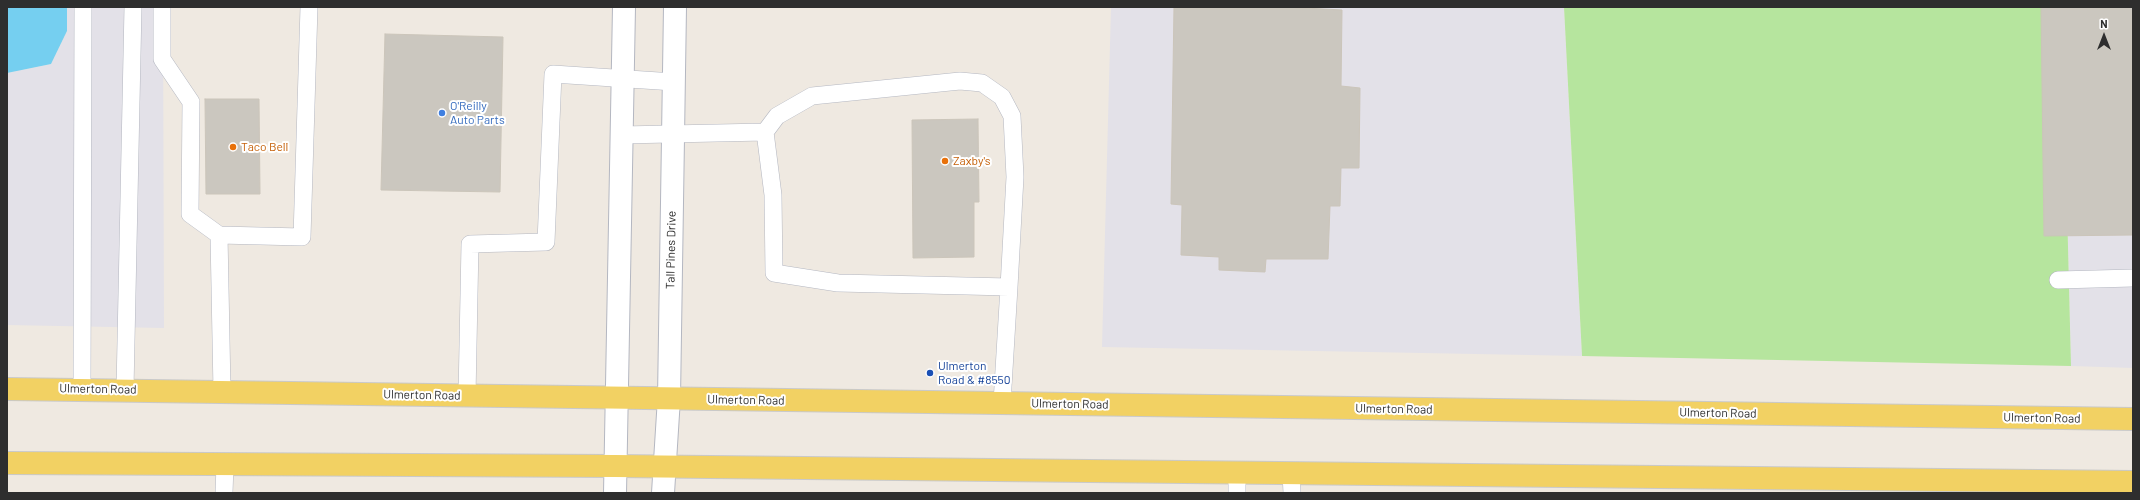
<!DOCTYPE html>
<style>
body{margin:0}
#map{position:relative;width:2140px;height:500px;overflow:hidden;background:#efe9e1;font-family:Barlow,sans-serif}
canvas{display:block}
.frame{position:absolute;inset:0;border:8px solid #2e2e2e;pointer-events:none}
.north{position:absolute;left:2084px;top:16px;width:40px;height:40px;-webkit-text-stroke:3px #fff;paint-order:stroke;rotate:0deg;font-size:11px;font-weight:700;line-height:16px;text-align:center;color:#2e2e2e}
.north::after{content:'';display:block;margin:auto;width:14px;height:18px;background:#2e2e2e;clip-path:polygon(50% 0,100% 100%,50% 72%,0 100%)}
</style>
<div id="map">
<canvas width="2140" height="500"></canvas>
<div class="frame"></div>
<div class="north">N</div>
</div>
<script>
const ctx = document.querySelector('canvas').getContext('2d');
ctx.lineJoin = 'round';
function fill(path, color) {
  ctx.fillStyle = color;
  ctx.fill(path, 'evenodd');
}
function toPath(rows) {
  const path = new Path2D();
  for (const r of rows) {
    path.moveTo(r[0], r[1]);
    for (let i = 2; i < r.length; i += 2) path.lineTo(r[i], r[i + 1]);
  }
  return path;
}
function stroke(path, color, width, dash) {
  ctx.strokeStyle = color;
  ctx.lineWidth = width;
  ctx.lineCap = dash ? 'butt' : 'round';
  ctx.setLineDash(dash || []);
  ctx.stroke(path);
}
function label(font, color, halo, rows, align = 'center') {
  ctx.font = font + ' Barlow,sans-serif';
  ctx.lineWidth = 4;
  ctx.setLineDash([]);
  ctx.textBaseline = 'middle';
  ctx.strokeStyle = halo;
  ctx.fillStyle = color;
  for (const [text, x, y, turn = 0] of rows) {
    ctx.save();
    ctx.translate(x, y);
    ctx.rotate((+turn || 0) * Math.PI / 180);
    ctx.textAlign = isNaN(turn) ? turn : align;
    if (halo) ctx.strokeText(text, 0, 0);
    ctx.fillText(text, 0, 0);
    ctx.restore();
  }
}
fill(toPath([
 [67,7,163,7,164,328,7,325,7,73,51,64,67,31],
 [1111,7,1564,7,1582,356,1102,347],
 [2062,7,2133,7,2133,368,2071,366]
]), '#e3e1e8');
fill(toPath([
 [1564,7,2062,7,2071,366,1582,356]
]), '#b6e59e');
fill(toPath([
 [7,7,67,7,67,31,51,64,7,73]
]), '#75cff0');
const building = toPath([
 [1174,7,1286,7,1342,10,1341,86,1360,88,1359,168,1341,168,1340,206,1330,206,1328,259,1266,259,1265,272,1219,270,1219,257,1181,255,1182,205,1171,204,1174,7],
 [2041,7,2133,7,2133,235,2044,236,2041,7],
 [385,34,503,37,500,192,381,190,385,34],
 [205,99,259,99,260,194,206,194,205,99],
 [978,119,979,202,974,202,974,257,913,258,912,120,978,119]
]);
fill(building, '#cbc7bf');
stroke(building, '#cbc5ba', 1);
const lane = toPath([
 [162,7,162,59,191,102,190,214,219,235],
 [622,135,765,132],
 [2058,280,2133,278],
 [82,389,83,7],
 [125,389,133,7],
 [222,391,219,235,302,237,309,7],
 [467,396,470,244,546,242,553,74,674,82],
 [1002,403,1009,287,838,283,774,273,773,195,765,132,777,116,812,96,960,81,982,83,1002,97,1012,116,1015,177,1009,287],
 [1291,473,1292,493],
 [224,493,225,465],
 [1237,493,1237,473]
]);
const street = toPath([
 [615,493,624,7],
 [663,493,669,398,675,7]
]);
const primary = toPath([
 [7,389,2133,419],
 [7,463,615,466,2133,482]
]);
stroke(lane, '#b4b7c1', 18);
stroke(street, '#b4b7c1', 24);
stroke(primary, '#c9c9c9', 24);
stroke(lane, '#fff', 17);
stroke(street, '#fff', 22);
stroke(primary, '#f2d163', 22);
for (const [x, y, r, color] of [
 [442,113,4,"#3f7fe0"],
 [233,147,4,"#e8710a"],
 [945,161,4,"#e8710a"],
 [930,373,4,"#1a4fb4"]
]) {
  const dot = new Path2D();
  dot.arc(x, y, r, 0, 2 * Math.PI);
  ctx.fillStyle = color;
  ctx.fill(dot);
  stroke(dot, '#fff', 1.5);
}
label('12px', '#366cbe', '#fff', [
 ["O'Reilly",450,106],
 ["Auto Parts",450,120]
], 'left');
label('12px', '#c56008', '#fff', [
 ["Taco Bell",241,147],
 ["Zaxby's",953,161]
], 'left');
label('12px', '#2e2e2e', '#fff', [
 ["Tall Pines Drive",671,250,-89],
 ["Ulmerton Road",98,389,1],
 ["Ulmerton Road",422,395,1],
 ["Ulmerton Road",746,400,1],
 ["Ulmerton Road",1070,404,1],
 ["Ulmerton Road",1394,409,1],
 ["Ulmerton Road",1718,413,1],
 ["Ulmerton Road",2042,418,1]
]);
label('12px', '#164399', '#fff', [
 ["Ulmerton",938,366],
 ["Road & #8550",938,380]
], 'left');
</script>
